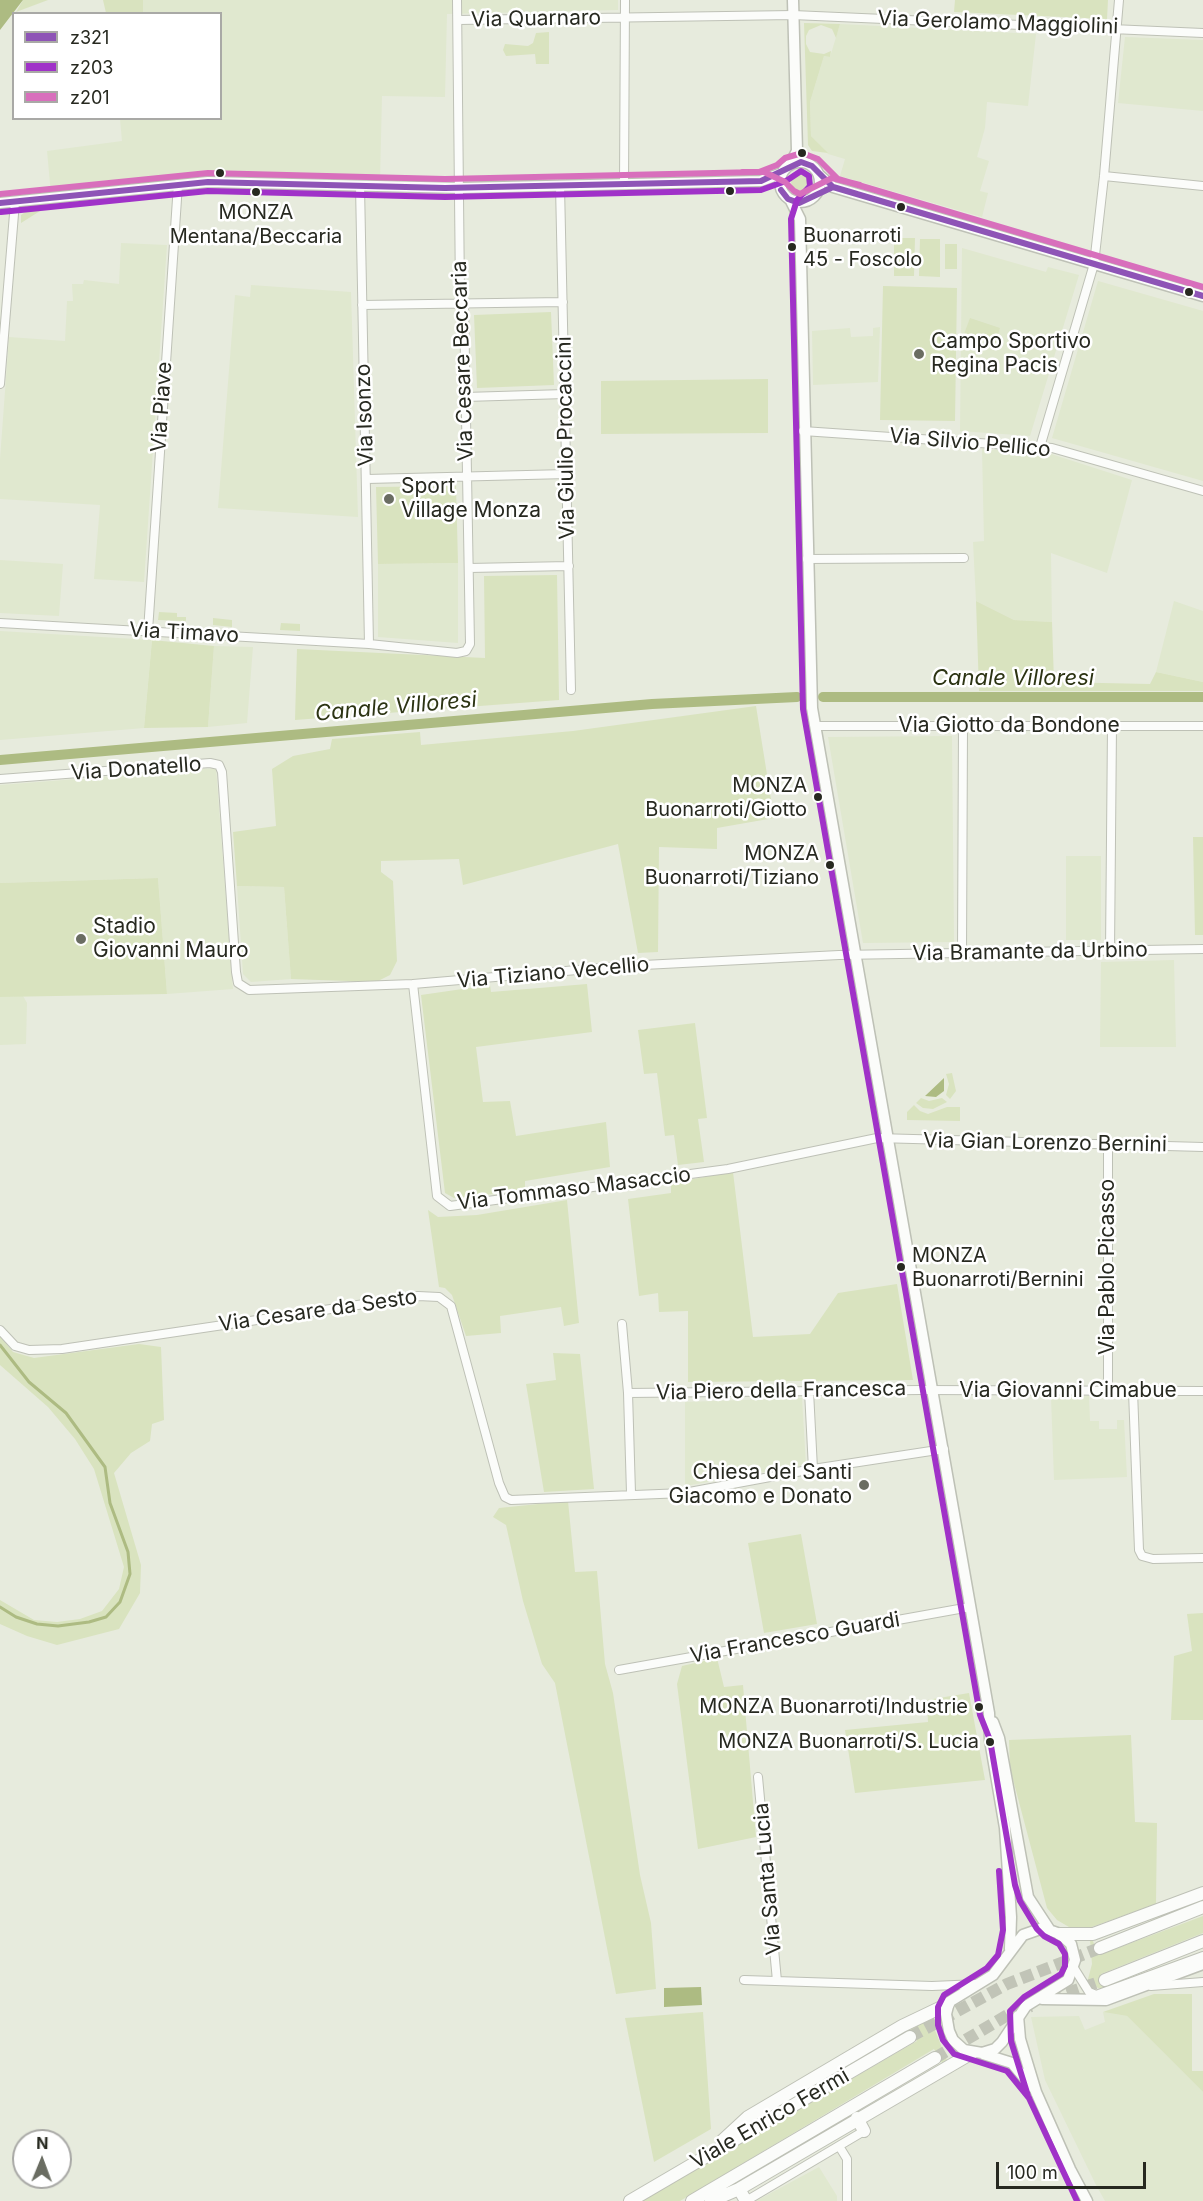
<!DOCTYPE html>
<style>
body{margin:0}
#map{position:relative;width:1203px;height:2201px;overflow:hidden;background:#e7ebdd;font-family:Inter,sans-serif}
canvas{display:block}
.legend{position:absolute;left:12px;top:12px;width:210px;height:108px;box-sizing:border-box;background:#fff;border:2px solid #a9a9a6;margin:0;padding:8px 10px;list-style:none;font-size:18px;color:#272920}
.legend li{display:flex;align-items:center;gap:12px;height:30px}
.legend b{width:30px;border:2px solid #a9a9a6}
.north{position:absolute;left:12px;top:2129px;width:60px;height:60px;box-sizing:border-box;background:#fff;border:2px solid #a9a9a6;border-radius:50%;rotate:1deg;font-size:16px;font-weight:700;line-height:24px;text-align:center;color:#272920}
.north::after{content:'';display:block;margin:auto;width:21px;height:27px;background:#6a6d62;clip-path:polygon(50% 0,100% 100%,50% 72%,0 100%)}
.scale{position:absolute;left:996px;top:2162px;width:150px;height:27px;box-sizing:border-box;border:3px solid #272920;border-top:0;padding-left:8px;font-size:18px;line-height:21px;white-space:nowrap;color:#272920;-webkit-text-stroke:4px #fff;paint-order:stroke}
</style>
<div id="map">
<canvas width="1203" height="2201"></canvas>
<ul class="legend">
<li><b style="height:8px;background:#8e54b6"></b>z321</li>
<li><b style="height:8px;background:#a032c8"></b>z203</li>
<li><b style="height:8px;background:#d86fbc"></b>z201</li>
</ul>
<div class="north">N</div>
<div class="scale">100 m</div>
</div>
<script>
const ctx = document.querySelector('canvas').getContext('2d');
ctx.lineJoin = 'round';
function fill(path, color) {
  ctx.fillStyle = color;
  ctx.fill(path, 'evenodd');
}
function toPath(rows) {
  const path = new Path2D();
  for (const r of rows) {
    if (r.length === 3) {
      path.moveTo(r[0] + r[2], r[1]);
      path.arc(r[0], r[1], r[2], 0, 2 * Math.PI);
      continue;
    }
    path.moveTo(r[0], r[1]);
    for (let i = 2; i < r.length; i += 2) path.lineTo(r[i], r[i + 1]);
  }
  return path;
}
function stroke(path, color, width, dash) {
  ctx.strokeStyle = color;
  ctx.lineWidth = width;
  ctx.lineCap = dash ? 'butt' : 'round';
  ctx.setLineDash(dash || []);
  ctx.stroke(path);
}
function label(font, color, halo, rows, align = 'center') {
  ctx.font = font + ' Inter,sans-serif';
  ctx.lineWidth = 5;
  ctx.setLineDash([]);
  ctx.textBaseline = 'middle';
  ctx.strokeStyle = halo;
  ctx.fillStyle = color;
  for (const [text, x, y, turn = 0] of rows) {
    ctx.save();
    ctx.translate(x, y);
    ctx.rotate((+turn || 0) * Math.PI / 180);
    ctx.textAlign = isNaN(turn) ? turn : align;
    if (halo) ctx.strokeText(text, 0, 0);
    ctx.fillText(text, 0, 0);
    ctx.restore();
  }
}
fill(toPath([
 [143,0,618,0,618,10,447,14,445,97,382,96,380,181,199,177,51,194,47,151,122,141,120,119,220,118,220,14,143,13],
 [840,24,1036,34,1028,106,987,102,985,128,977,157,989,161,980,191,988,193,982,217,840,176,845,159,828,154,811,136,810,102,824,56,830,57],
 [1125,37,1203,40,1203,111,1118,103],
 [121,243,167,245,144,582,94,579,100,505,0,499,0,459,9,337,65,341,67,301,73,301,72,284,83,284,84,280,119,284],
 [962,248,1046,272,1048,267,1079,275,1030,436,960,431],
 [1098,281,1203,311,1203,481,1052,438],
 [251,285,351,292,358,517,218,508,235,295,250,297],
 [880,327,878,382,813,385,812,331,850,328,851,337,873,336,873,328],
 [982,449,1048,453,1132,480,1107,573,1051,553,1052,622,1014,620,976,601,973,542,984,541],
 [0,560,63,564,59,616,0,613],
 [458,563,458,643,378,637,378,564],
 [1174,601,1203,611,1203,682,1156,672],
 [0,631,152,640,144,728,0,740],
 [214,646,253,647,247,723,208,727],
 [952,736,954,942,863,943,828,737],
 [216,768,233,989,167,994,158,878,0,883,0,785],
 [1066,856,1101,856,1101,940,1066,940],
 [237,886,284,887,291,979,251,982,243,974],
 [1174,960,1176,1047,1100,1047,1101,962],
 [23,996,27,1003,26,1044,0,1045,0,997],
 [1089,1396,1090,1421,1099,1421,1099,1429,1117,1429,1117,1420,1124,1420,1127,1477,1054,1480,1051,1397],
 [802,1398,806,1465,685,1486,685,1402],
 [1103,2012,1127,2016,1203,2092,1203,2201,1105,2201,1096,2185,1045,2080,1031,2017,1079,2016,1085,2030,1105,2022],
 [819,2167,837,2196,837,2201,756,2201]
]), '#e0e8cf');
fill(toPath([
 [23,0,48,0,16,12],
 [103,0,143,0,143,13,106,13],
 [955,0,1108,0,1107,19,954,12],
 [804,23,840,24,836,38,832,29,821,25,809,30,806,36,806,44,810,52,824,54,831,51,830,57,824,56,810,102,811,136,828,153,812,151,808,145],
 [549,32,549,64,536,64,535,54,506,56,503,50,505,44,528,46,533,43,536,33],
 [800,182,9],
 [34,206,48,206,21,223,21,215],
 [894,238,915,238,914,276,894,276],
 [920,239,940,239,940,277,919,276],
 [945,244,957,244,957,269,945,269],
 [883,286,957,288,955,421,880,420],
 [551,312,554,385,477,388,474,315],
 [970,318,1000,328,995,344,964,334],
 [768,379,768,433,601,434,601,381],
 [456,486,458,563,378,564,376,487],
 [557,575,559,700,295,720,297,649,485,658,484,576],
 [976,601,1014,620,1052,622,1054,682,1150,684,1156,672,1203,682,1203,691,979,691],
 [159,612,177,613,177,617,186,617,186,621,158,620],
 [213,618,232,620,232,627,213,625],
 [281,623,300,624,300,631,280,630],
 [152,640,214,646,208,727,144,728],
 [756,706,774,818,717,828,717,849,659,847,658,952,638,953,618,844,463,885,459,859,381,861,381,872,393,881,397,961,390,975,376,982,291,979,284,887,237,886,233,832,276,826,272,769,293,756,330,749,332,739,420,732,421,745,573,731],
 [1193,837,1203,837,1203,935,1195,935],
 [158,878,167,994,0,997,0,883],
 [587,984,592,1032,476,1047,483,1102,510,1101,516,1136,606,1122,610,1167,525,1181,525,1191,454,1198,445,1193,421,995,490,985,491,992],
 [695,1023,707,1118,698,1119,704,1162,678,1165,674,1135,665,1136,657,1073,644,1074,638,1030],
 [952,1073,956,1091,950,1099,946,1095,949,1084,946,1074],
 [921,1098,929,1101,942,1098,947,1102,933,1109,923,1108,916,1103],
 [914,1105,920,1111,928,1114,947,1107,960,1107,960,1121,907,1120,907,1112],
 [733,1172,753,1337,810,1334,838,1293,897,1284,913,1380,688,1382,688,1311,659,1312,658,1293,639,1296,628,1199,671,1193,671,1183],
 [567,1200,579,1323,564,1326,561,1307,500,1316,501,1333,466,1336,452,1295,445,1288,439,1287,428,1210,438,1217,477,1215],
 [0,1336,13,1352,34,1358,139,1344,161,1347,164,1420,152,1424,150,1441,131,1453,114,1473,141,1565,140,1593,119,1629,57,1645,27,1636,0,1624,0,1600,34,1620,57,1622,80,1619,102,1611,119,1589,124,1567,94,1469,75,1439,48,1407,0,1365],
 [553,1353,580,1354,594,1489,544,1492,526,1384,556,1380],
 [568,1501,575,1572,597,1571,605,1664,613,1693,640,1875,651,1923,656,1989,616,1994,555,1683,542,1664,523,1601,506,1525,493,1517,499,1508],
 [801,1534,817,1624,764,1633,748,1543],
 [1203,1613,1203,1720,1171,1720,1174,1656,1192,1651,1187,1614],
 [717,1658,724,1687,743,1685,756,1837,698,1849,677,1684,682,1666],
 [969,1693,985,1780,855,1793,845,1730,928,1722,927,1700],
 [1131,1735,1135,1822,1157,1823,1156,1904,1086,1929,1069,1927,1057,1920,1047,1908,1010,1768,1009,1740],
 [1203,1916,1203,1933,1101,1974,1105,1991,1087,1983,1092,1964,1090,1940,1092,1939,1099,1955],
 [1154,1994,1192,1994,1192,2071,1203,2071,1203,2092,1127,2016,1103,2012],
 [703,2012,711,2129,654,2162,625,2018],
 [930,2018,947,2060,942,2063,934,2049,680,2201,641,2201,917,2041,908,2026]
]), '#d9e3bf');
fill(toPath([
 [0,0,23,0,0,30],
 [944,1078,944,1091,936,1097,925,1096],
 [701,1987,702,2005,664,2007,664,1988]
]), '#adbb82');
stroke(toPath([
 [0,1345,29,1382,66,1413,105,1467,110,1503,128,1552,130,1574,120,1602,106,1617,89,1622,58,1626,37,1624,16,1617,0,1607]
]), '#adbb82', 3);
stroke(toPath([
 [823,697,1203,697],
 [0,760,652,704,797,697]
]), '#adbb82', 10);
stroke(toPath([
 [1050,1999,1105,1980],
 [910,2037,1007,1984,1100,1948],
 [935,2058,1011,2013,1031,2006]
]), '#c1c4b7', 12, [12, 6]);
const minor = toPath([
 [458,20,793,15,1203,33],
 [1104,176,1203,186],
 [624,185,625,0],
 [360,186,369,644],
 [560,186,571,690],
 [362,305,563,302],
 [0,384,15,202],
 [465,397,565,394],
 [803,431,1052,448,1203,491],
 [1040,447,1094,264,1104,176,1119,0],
 [367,479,567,474],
 [807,559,964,558],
 [469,568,569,566],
 [0,623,369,644,457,653,466,651,470,644,464,304,460,294,457,0],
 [148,631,178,184],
 [815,726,1203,726],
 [0,779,210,763,219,765,222,772,236,972,238,983,249,990,413,984,624,966,839,955,1203,949],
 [1110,951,1112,726],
 [962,954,963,726],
 [413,984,437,1196,450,1206,728,1169,877,1138,1203,1147],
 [622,1324,628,1393,631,1493],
 [0,1330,15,1346,29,1350,62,1349,418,1296,439,1297,451,1306,499,1483,505,1497,511,1500,684,1493,813,1469,944,1449],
 [1108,1390,1108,1145],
 [809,1391,813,1469],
 [1133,1391,1139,1550,1142,1556,1153,1559,1203,1558],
 [628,1393,921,1390,1203,1391],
 [619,1670,970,1607],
 [758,1777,777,1981],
 [1074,1968,1089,1992,1096,1995,1203,1956],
 [744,1980,932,1986,978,1984],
 [1151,1986,1203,1982],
 [839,2146,847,2159,847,2201],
 [746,2201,864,2131]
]);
const tertiary = toPath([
 [800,182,20],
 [790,165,797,151,793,0],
 [819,175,833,187,1203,296],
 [791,201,800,219,812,708,989,1713,990,1740,1005,1828,1011,1917,1010,1949],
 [0,203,208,182,461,188,761,181,782,173],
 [993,1722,999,1738,1028,1897,1049,1929],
 [1043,1928,1060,1934,1071,1944,1075,1960,1068,1980,1026,2006,1002,2042,995,2049,982,2053,964,2050,953,2040,949,2031,946,2014,949,2002,993,1975,1023,1935,1043,1928],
 [1042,1999,1106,2000,1203,1964],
 [1018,2016,1020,2039,1036,2092,1070,2169,1087,2201],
 [983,2054,1012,2063,1032,2087]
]);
const primary = toPath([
 [1060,1934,1093,1934,1203,1893],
 [1100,1948,1203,1907],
 [1105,1980,1203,1941],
 [857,2118,864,2131],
 [722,2141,748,2117,902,2026,948,2004],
 [739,2189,746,2201],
 [630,2201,910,2037],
 [692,2201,935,2058],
 [711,2201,739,2189,972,2053]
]);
stroke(minor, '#bec1b6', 10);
stroke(tertiary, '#bec1b6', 13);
stroke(primary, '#bec1b6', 14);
stroke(minor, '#fbfcfa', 8);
stroke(tertiary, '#fbfcfa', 10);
stroke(primary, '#fbfcfa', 12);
stroke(toPath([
 [781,190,788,199,799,203,833,187,857,194],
 [0,203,208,182,445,188,761,181,801,162,812,166,833,187,1203,296]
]), '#8e54b6', 6);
stroke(toPath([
 [1,212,208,191,445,197,761,190,786,181,801,171,809,176,810,186,797,200,791,219,803,709,980,1715,990,1740,1015,1885,1020,1901,1037,1929,1044,1936,1059,1944,1065,1954,1065,1966,1061,1974,1024,1997,1010,2011,1011,2041,1028,2096,1077,2201],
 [999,1871,1003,1930,998,1955,987,1968,944,1995,938,2007,938,2025,943,2040,954,2054,1007,2071,1029,2098]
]), '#a032c8', 6);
stroke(toPath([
 [742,172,764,172,785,182,794,191,800,194,832,178,860,185],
 [0,194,208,173,445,179,759,172,777,165,785,158,802,153,818,159,838,179,1203,287]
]), '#d86fbc', 6);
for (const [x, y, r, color] of [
 [802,153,5,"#272920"],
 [220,173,5,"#272920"],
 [730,191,5,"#272920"],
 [256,192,5,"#272920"],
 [901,207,5,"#272920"],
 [792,247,5,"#272920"],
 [1189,292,5,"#272920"],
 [919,354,6,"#6a6d62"],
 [389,499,6,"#6a6d62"],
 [818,797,5,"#272920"],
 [830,865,5,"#272920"],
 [81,939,6,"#6a6d62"],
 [901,1267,5,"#272920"],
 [864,1485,6,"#6a6d62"],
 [979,1707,5,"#272920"],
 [990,1742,5,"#272920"]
]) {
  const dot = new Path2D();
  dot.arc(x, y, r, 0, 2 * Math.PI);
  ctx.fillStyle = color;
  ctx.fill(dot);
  stroke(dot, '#fff', 2);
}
label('20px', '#272920', '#fff', [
 ["MONZA",256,213,"center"],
 ["Mentana/Beccaria",256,237,"center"],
 ["Buonarroti",803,236,"left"],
 ["45 - Foscolo",803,260,"left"],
 ["MONZA",807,786],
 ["Buonarroti/Giotto",807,810],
 ["MONZA",819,854],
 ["Buonarroti/Tiziano",819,878],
 ["MONZA",912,1256,"left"],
 ["Buonarroti/Bernini",912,1280,"left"],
 ["MONZA Buonarroti/Industrie",968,1707],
 ["MONZA Buonarroti/S. Lucia",979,1742]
], 'right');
label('21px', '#272920', '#fff', [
 ["Via Quarnaro",536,19,-1],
 ["Via Gerolamo Maggiolini",998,23,2],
 ["Via Cesare Beccaria",463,361,-92],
 ["Via Piave",162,407,-86],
 ["Via Isonzo",365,415,-92],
 ["Via Giulio Procaccini",566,438,-91],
 ["Via Silvio Pellico",970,443,5],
 ["Via Timavo",184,633,3],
 ["Via Giotto da Bondone",1009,726],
 ["Via Donatello",136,769,-4],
 ["Via Bramante da Urbino",1030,952,-1],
 ["Via Tiziano Vecellio",553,973,-5],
 ["Via Gian Lorenzo Bernini",1045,1143,1],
 ["Via Tommaso Masaccio",574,1189,-7],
 ["Via Pablo Picasso",1108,1267,-90],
 ["Via Cesare da Sesto",318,1311,-8],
 ["Via Piero della Francesca",781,1391,-1],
 ["Via Giovanni Cimabue",1068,1391],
 ["Via Francesco Guardi",795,1638,-10],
 ["Via Santa Lucia",768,1879,-95],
 ["Viale Enrico Fermi",770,2119,-30]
]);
label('21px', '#272920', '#fff', [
 ["Campo Sportivo",931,342],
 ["Regina Pacis",931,366],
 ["Sport",401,487],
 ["Village Monza",401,511],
 ["Stadio",93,927],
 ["Giovanni Mauro",93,951],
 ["Chiesa dei Santi",852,1473,"right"],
 ["Giacomo e Donato",852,1497,"right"]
], 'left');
label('italic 22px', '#2c3413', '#fff', [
 ["Canale Villoresi",1013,678],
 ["Canale Villoresi",396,707,-5]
]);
</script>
